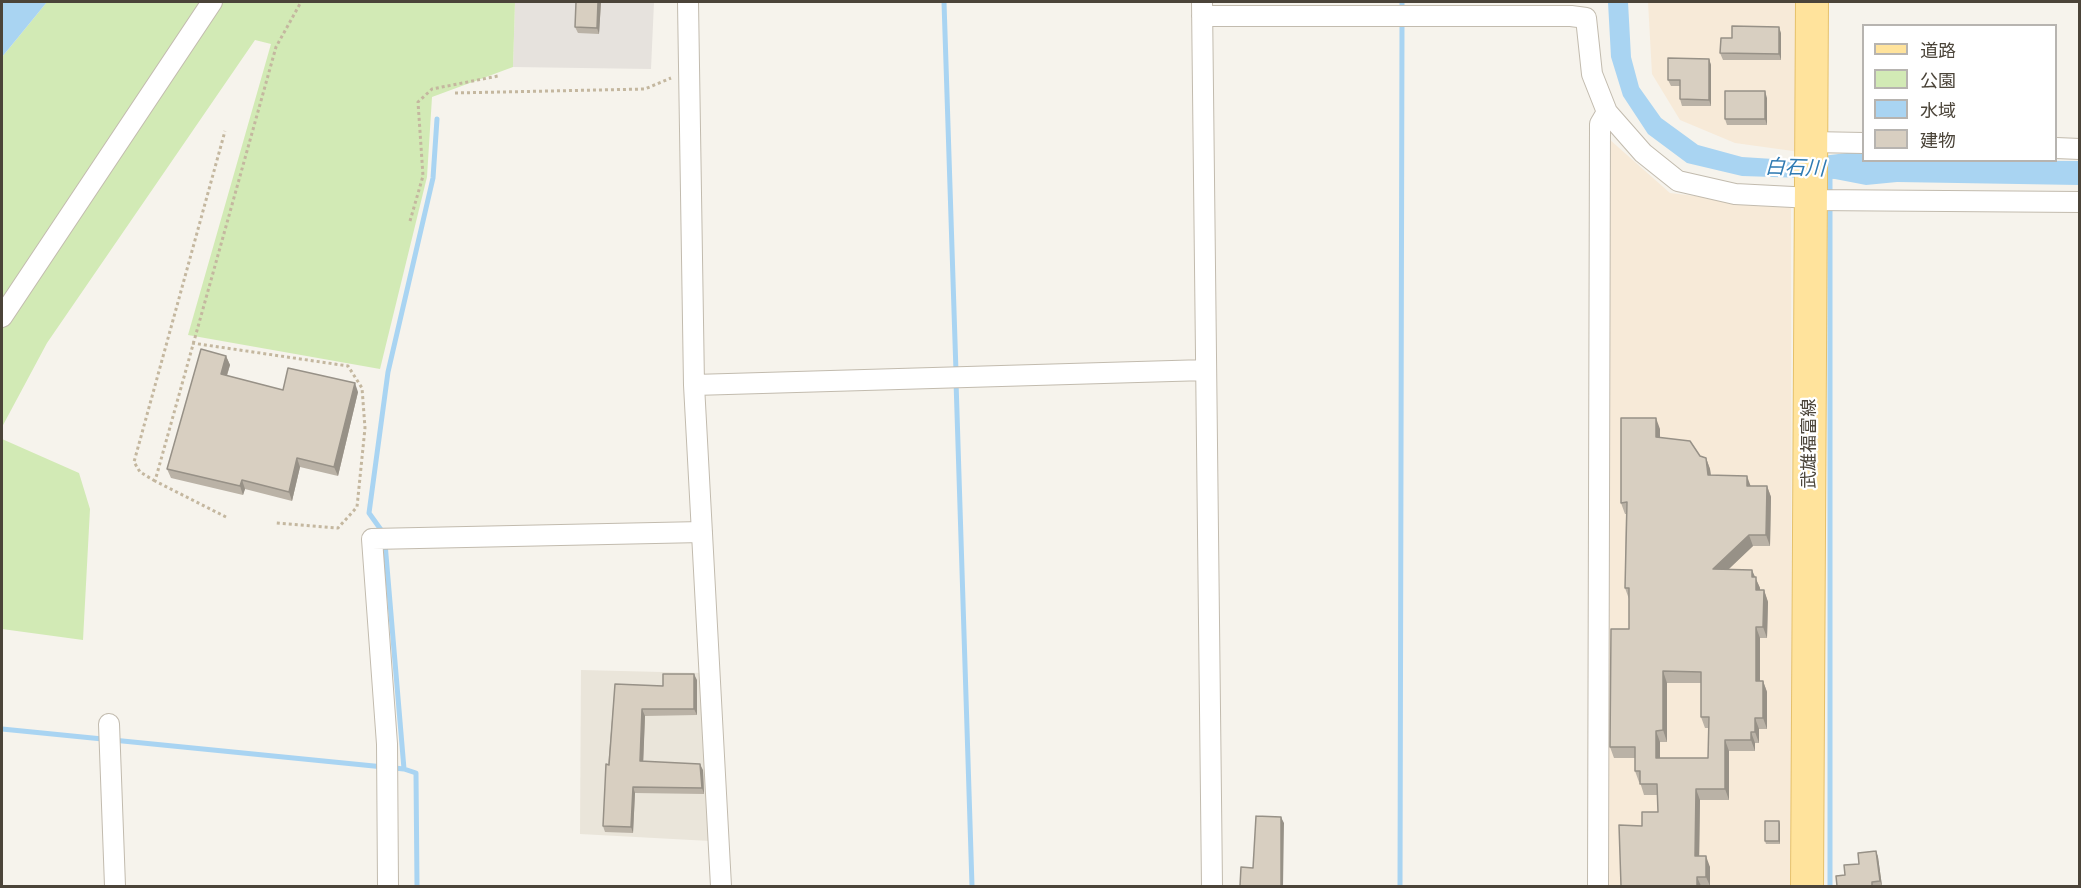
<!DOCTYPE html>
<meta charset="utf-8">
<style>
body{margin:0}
#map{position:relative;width:2081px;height:888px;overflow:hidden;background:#f6f3ec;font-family:"DejaVu Sans","Noto Sans JP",sans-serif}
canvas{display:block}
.frame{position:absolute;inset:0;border:3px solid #4b4439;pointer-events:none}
.legend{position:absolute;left:1862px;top:24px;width:195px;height:138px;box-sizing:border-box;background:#fff;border:2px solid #b7b4b0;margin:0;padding:8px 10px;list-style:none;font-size:18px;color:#4b4439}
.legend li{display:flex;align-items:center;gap:12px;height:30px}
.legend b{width:30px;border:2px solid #b7b4b0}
</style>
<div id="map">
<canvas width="2081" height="888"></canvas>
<div class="frame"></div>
<ul class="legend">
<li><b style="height:8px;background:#ffe39c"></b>道路</li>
<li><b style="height:16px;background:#d2eab5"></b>公園</li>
<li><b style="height:16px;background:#a9d4f2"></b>水域</li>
<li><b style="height:16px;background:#d8cfc1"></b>建物</li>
</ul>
</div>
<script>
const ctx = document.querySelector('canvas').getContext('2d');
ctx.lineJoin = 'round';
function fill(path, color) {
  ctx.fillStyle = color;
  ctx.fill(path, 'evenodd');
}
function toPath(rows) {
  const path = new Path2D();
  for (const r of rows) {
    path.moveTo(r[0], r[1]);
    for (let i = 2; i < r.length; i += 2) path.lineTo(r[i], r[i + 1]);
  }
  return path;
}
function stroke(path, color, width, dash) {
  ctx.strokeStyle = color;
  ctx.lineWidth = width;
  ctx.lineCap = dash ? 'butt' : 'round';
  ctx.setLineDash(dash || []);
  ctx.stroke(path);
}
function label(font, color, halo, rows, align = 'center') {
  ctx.font = font + ' "DejaVu Sans","Noto Sans JP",sans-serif';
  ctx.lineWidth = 4.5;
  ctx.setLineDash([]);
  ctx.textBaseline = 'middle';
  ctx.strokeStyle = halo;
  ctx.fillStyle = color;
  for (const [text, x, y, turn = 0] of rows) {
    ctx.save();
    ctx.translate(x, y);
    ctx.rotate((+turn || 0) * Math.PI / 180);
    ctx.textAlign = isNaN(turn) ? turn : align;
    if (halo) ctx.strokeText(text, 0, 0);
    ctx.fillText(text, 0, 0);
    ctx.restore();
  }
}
fill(toPath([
 [581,670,702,673,710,841,580,834]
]), '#eae5da');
fill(toPath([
 [1648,2,1800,2,1800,152,1735,143,1680,120,1652,74],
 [1609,139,1670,193,1738,201,1791,203,1792,886,1604,886]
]), '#f7ead8');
fill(toPath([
 [515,2,654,2,651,69,513,67]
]), '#e6e2dd');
fill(toPath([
 [47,2,515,2,513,67,432,97,427,177,380,369,188,335,271,44,255,40,47,343,2,427,2,57],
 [2,439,79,473,90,509,83,640,2,629]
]), '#d2eab5');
fill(toPath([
 [2,2,47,2,2,57],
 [1608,2,1628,2,1631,57,1639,87,1661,118,1698,145,1742,157,1789,160,1863,151,1864,160,2079,161,2079,185,1897,182,1866,185,1835,179,1742,176,1687,163,1648,134,1623,96,1611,57]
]), '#a9d4f2');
stroke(toPath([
 [944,2,956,372],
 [1402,12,1402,2],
 [1830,174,1830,195],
 [1830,204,1830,886],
 [956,381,972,886],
 [384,534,369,513,388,372,433,178,437,119],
 [385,543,404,769],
 [2,729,404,769,416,773,417,886],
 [1400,886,1402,21]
]), '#a9d4f2', 5);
const minor = toPath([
 [688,2,694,385,721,886],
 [1202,2,1212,886],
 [1202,16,1571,16,1586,18,1592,74,1607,112,1600,124,1598,886],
 [1607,112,1643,153,1678,181,1735,194,1812,198],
 [1811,142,1864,143],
 [2056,148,2080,149],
 [1812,200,2080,202],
 [2,317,212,2],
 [694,385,1206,370],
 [109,724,115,886],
 [388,886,387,744,372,539,702,532]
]);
const primary = toPath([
 [1807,886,1812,2]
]);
stroke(minor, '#c2bbae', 22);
stroke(primary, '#e6c16a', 34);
stroke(toPath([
 [455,93,645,89,671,78],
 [410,221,423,176,418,102,432,89,498,76],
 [192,343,348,366,362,388,365,428,357,507,338,528,276,523],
 [155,481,140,472,134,462,225,131],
 [226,517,155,481,276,47,301,2]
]), '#c4b79f', 3, [3, 3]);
stroke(minor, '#fff', 20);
stroke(primary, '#ffe39c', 32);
fill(toPath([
 [601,2,599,34,578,33,575,27],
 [1781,33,1781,60,1723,60,1720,53],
 [1709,59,1711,65,1711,106,1682,106,1680,99,1680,86,1671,86,1668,80],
 [1767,98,1767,125,1727,125,1725,119],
 [226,356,230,365,227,376,283,390,358,392,338,476,300,467,292,501,245,489,243,495,171,478,167,469],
 [1660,429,1660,438,1700,456,1706,458,1710,469,1711,475,1751,486,1767,486,1771,497,1770,546,1753,546,1729,569,1755,577,1760,588,1760,590,1764,590,1768,602,1767,638,1760,638,1760,681,1763,681,1767,692,1767,729,1759,729,1759,743,1755,743,1755,751,1729,751,1729,800,1700,800,1699,856,1710,867,1710,886,1621,886,1642,826,1658,812,1658,795,1644,795,1640,782,1639,782,1635,771,1635,758,1614,758,1610,747,1629,629,1629,599,1625,588,1626,514,1625,514,1621,503],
 [1667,683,1701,683,1701,717,1705,728,1709,728,1708,758,1660,758,1660,742,1667,742],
 [697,680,697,715,645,716,643,761,703,770,704,794,635,793,633,833,605,832,603,826,615,684,663,686],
 [1780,824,1780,844,1766,844,1765,841],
 [1876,851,1878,857,1882,886,1837,886,1845,875]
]), '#bab2a6');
fill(toPath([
 [598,2,601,2,599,34,597,28],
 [1779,27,1781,33,1781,60,1779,54],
 [1709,59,1711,65,1711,106,1709,100],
 [1765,91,1767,98,1767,125,1765,119],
 [226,356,230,365,224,384,221,374],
 [355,383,358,392,338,476,334,467],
 [1656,418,1660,429,1660,448,1656,437],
 [297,458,300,467,292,501,289,492],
 [1706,458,1710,469,1712,486,1708,475],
 [1747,476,1751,487,1747,486],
 [242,480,245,489,243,495,240,486],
 [1767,486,1771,497,1770,546,1766,535],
 [1749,535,1753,546,1717,580,1713,569],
 [1752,570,1760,588,1760,602,1752,577],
 [1764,590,1768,602,1767,638,1763,627],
 [1756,627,1760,638,1760,692,1756,681],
 [1663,671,1667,683,1667,742,1663,730],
 [694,674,697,680,697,715,694,709],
 [1763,681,1767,692,1767,729,1763,718],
 [642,709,645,716,643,768,640,761],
 [1755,718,1759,729,1759,743,1755,732],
 [1656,731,1660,742,1660,769,1656,758],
 [1751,732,1755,743,1755,751,1751,740],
 [1725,740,1729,751,1729,800,1725,789],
 [700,764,703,770,704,794,702,788],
 [633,787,635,793,633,833,631,827],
 [1696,789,1700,800,1699,867,1695,856],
 [1281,817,1284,823,1283,886,1281,886],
 [1779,821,1780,824,1780,844,1779,841],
 [1876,851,1878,857,1882,886,1880,881],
 [1706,856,1710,867,1710,886,1706,877],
 [1697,877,1701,886,1697,886]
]), '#979187');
const building = toPath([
 [576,2,598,2,597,28,575,27,576,2],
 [1732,26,1779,27,1779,54,1720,53,1721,38,1732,38,1732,26],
 [1668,58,1709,59,1709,100,1680,99,1680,80,1668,80,1668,58],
 [1725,91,1765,91,1765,119,1725,119,1725,91],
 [201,349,226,356,221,374,283,390,288,368,355,383,334,467,297,458,289,492,242,480,240,486,167,469,201,349],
 [1621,418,1656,418,1656,437,1690,441,1700,456,1706,458,1708,475,1747,476,1747,486,1767,486,1766,535,1749,535,1713,569,1752,570,1752,577,1756,577,1756,590,1764,590,1763,627,1756,627,1756,681,1763,681,1763,718,1755,718,1755,732,1751,732,1751,740,1725,740,1725,789,1696,789,1695,856,1706,856,1706,877,1697,877,1697,886,1621,886,1619,825,1642,826,1642,812,1658,812,1657,784,1640,784,1640,771,1635,771,1635,747,1610,747,1611,629,1629,629,1629,588,1625,588,1627,502,1621,503,1621,418],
 [1663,671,1701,672,1701,717,1709,717,1708,758,1656,758,1656,731,1663,730,1663,671],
 [663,674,694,674,694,709,642,709,640,761,700,764,702,788,633,787,631,827,603,826,606,764,609,765,615,684,663,686,663,674],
 [1256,816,1281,817,1281,886,1240,886,1241,867,1253,868,1256,816],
 [1765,821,1779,821,1779,841,1765,841,1765,821],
 [1876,851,1880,881,1872,882,1872,886,1837,886,1836,876,1845,875,1844,865,1859,864,1858,853,1876,851]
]);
fill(building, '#d8cfc1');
stroke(building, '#979187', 1.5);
label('18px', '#4b4439', '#fff', [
 ["武雄福富線",1810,444,-90]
]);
label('italic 20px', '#2e7ab2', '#fff', [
 ["白石川",1795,169,2]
]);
</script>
